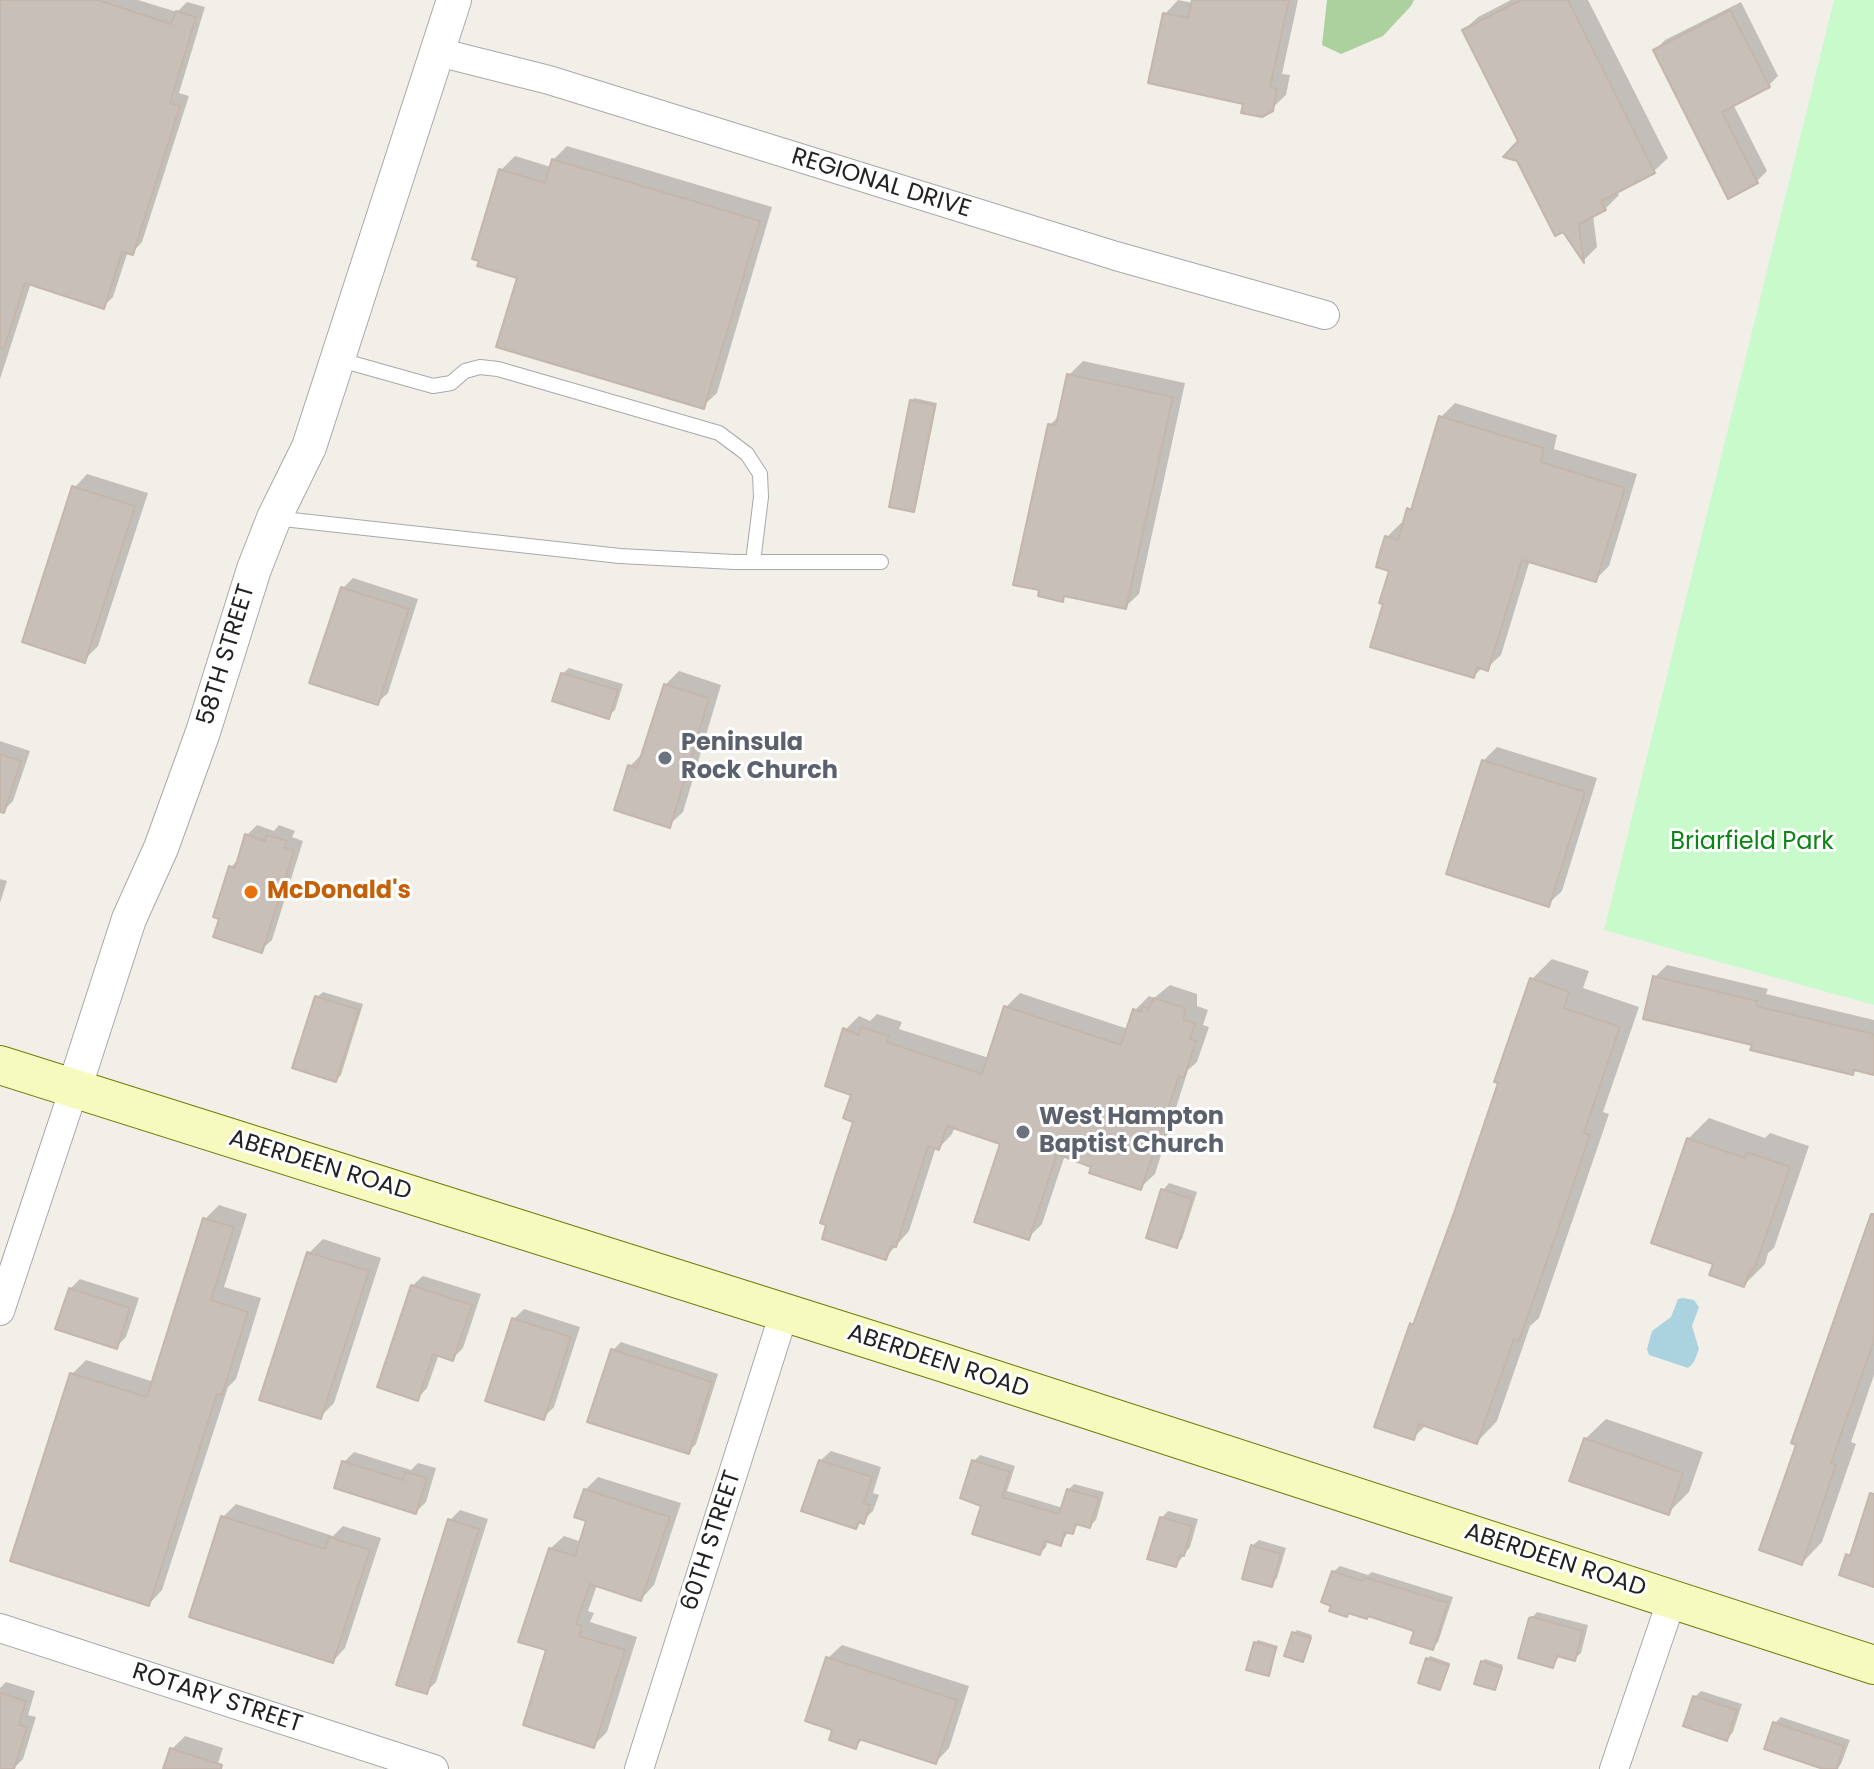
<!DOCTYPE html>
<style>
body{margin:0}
canvas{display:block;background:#f2efe9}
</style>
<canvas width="1874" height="1769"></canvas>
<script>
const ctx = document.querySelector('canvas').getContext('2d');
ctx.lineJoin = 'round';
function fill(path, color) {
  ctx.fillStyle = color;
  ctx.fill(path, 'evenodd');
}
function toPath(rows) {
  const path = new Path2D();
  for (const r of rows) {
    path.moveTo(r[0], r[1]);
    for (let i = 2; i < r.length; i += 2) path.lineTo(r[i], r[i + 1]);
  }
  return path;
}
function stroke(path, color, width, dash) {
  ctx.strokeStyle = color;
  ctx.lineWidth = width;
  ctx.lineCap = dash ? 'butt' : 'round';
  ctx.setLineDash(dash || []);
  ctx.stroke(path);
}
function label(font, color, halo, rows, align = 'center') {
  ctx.font = font + ' Poppins,sans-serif';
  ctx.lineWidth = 6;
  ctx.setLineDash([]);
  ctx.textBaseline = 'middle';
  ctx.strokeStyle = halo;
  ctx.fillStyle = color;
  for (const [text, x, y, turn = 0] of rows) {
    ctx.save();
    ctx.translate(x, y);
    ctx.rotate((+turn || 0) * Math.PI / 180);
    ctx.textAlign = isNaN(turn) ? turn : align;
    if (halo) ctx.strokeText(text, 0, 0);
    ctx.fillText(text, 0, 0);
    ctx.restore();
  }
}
fill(toPath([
 [1327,0,1414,0,1411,6,1383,36,1341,54,1322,45]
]), '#add19e');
fill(toPath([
 [1834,0,1874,0,1874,1005,1604,930]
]), '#c8facc');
fill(toPath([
 [1683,1298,1694,1300,1699,1307,1692,1326,1699,1349,1694,1362,1688,1368,1649,1355,1647,1349,1652,1331,1671,1317,1678,1299]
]), '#aad3df');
fill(toPath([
 [0,0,138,0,177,12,187,2,205,7,179,93,189,96,142,242,132,253,128,251,113,297,103,307,31,283,0,379],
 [1178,0,1193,3,1194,0,1298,0,1282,74,1290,75,1286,95,1271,109,1245,102,1165,14],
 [1511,0,1588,0,1668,158,1654,171,1616,191,1619,195,1605,209,1593,215,1597,247,1584,260,1563,229,1464,30,1478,17],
 [1741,2,1778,76,1768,86,1733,104,1767,171,1757,181,1655,50,1665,40],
 [567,146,772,207,717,393,703,406,519,276,501,170,515,156,551,167,553,160],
 [1083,361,1185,383,1139,594,1125,607,1067,594,1062,600,1050,425,1060,415,1069,375],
 [914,398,937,403,916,507,914,510,912,401],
 [1455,403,1557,435,1554,449,1637,474,1609,566,1595,580,1530,560,1501,655,1487,668,1483,667,1474,676,1385,602,1391,570,1387,537,1401,523,1404,524,1409,510,1415,504,1441,417],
 [87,474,148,493,98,646,84,660,74,488],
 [353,578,418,599,388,693,377,703,343,588],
 [569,668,623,684,615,710,608,716,562,674],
 [679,671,721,685,683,812,669,825,630,766,643,753,665,685],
 [0,741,30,751,13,801,3,811,0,810],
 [1497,747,1597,778,1562,891,1548,904,1483,761],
 [257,825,274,831,279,825,295,831,292,837,303,841,272,940,261,950,230,868,240,858,247,835],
 [0,879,7,881,0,903],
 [1552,959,1589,971,1583,988,1639,1007,1603,1112,1609,1114,1539,1318,1530,1326,1497,1421,1477,1442,1427,1424,1413,1438,1412,1324,1418,1318,1501,1082,1531,980],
 [1667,965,1768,989,1766,994,1874,1020,1874,1072,1857,1068,1852,1073,1754,1044,1655,977],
 [1170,985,1197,994,1197,1006,1208,1010,1203,1025,1209,1027,1197,1062,1188,1070,1155,1174,1141,1187,1065,1155,1042,1224,1029,1237,1002,1143,955,1127,952,1134,939,1148,936,1147,909,1231,885,1258,856,1121,845,1030,859,1016,870,1021,877,1014,902,1022,899,1029,989,1058,1006,1007,1020,993,1128,1029,1135,1010,1149,996,1154,998],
 [323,992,363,1004,341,1075,336,1080,317,997],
 [1709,1118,1765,1138,1770,1133,1809,1146,1774,1248,1768,1253,1765,1264,1744,1285,1715,1263,1688,1139],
 [1169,1183,1197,1192,1182,1239,1176,1245,1163,1190],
 [219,1205,247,1214,224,1287,261,1298,236,1379,228,1387,162,1590,149,1604,72,1374,86,1360,154,1382,205,1219],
 [1874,1225,1874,1375,1851,1442,1856,1444,1822,1542,1802,1563],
 [323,1239,381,1258,334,1403,320,1417,309,1253],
 [423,1276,481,1294,463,1348,453,1358,439,1354,427,1388,417,1399,412,1286],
 [80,1279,139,1298,126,1337,116,1347,70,1289],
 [524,1309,580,1327,554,1407,544,1417,514,1319],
 [621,1342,718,1374,696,1444,688,1452,613,1350],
 [1606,1419,1703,1452,1689,1492,1668,1513,1585,1439],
 [831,1451,881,1467,873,1493,879,1495,873,1511,856,1527,820,1461],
 [354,1452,411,1470,418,1463,436,1468,426,1502,416,1512,344,1462],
 [980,1455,1015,1466,1007,1491,1063,1508,1068,1490,1074,1484,1104,1492,1096,1520,1090,1526,1079,1523,1072,1532,1069,1531,1061,1543,1048,1540,1046,1547,1040,1553,984,1504,974,1461],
 [598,1477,681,1503,654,1585,641,1599,597,1585,588,1611,594,1613,590,1622,637,1637,607,1732,593,1746,549,1649,550,1549,564,1536,582,1542,589,1519,585,1490],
 [236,1504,333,1536,343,1526,381,1538,345,1648,333,1661,191,1615,223,1517],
 [460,1510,488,1519,436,1682,426,1692,398,1683,450,1520],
 [1168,1511,1198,1519,1190,1547,1176,1565,1161,1518],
 [1259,1540,1286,1548,1277,1578,1271,1585,1252,1546],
 [1340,1566,1368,1575,1372,1572,1453,1597,1438,1642,1432,1648,1416,1629,1333,1572],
 [1537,1612,1588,1625,1581,1653,1574,1659,1560,1655,1553,1666,1531,1619],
 [1297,1630,1312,1635,1302,1660,1294,1633],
 [1258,1640,1278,1646,1268,1674,1255,1643],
 [842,1645,969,1686,949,1748,936,1762,864,1738,855,1747,835,1729,828,1658],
 [1430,1656,1450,1663,1439,1688,1428,1659],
 [1485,1659,1503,1665,1494,1688,1482,1662],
 [6,1682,35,1691,28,1715,36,1717,23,1759,13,1769,0,1769,0,1688],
 [1701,1691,1742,1704,1733,1732,1727,1739,1695,1697],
 [1781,1717,1850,1740,1841,1764,1837,1769,1829,1769,1775,1723],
 [185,1736,223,1748,216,1769,165,1769,172,1749]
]), '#0003');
const building = toPath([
 [0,0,98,0,171,24,176,11,196,17,170,103,180,106,133,255,122,252,104,309,25,283,4,349,0,348,0,0],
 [1192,0,1289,0,1270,87,1277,89,1273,111,1262,117,1241,113,1243,104,1148,83,1163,13,1188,18,1192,0],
 [1521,0,1568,0,1655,173,1601,201,1606,210,1579,224,1584,263,1563,232,1555,236,1517,161,1503,157,1518,141,1462,30,1521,0],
 [1730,10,1770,87,1722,112,1758,183,1728,199,1653,50,1730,10],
 [552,159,760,221,704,409,496,347,517,278,477,266,479,261,472,259,499,169,545,183,552,159],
 [1067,374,1173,397,1126,609,1064,596,1063,602,1038,596,1039,590,1013,585,1048,424,1056,425,1067,374],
 [910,400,935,405,914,512,889,507,910,400],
 [1439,416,1544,448,1541,462,1625,488,1596,582,1522,560,1488,671,1477,667,1474,678,1370,647,1383,604,1379,603,1389,571,1376,567,1380,552,1385,536,1398,540,1407,508,1411,510,1439,416],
 [72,486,135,506,85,663,22,642,72,486],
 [341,587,409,609,378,705,309,683,341,587],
 [561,673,618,690,609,719,552,701,561,673],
 [664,684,709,698,670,828,614,810,628,765,637,768,664,684],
 [0,754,21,761,4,813,0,812,0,754],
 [1482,760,1585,792,1549,907,1446,874,1482,760],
 [245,834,265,841,267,835,287,841,284,847,294,851,262,953,213,937,219,919,213,917,229,866,235,868,245,834],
 [1653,976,1757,1001,1756,1006,1874,1034,1874,1075,1854,1070,1853,1075,1750,1050,1752,1045,1643,1019,1653,976],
 [1530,978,1569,992,1564,1008,1620,1027,1584,1133,1590,1135,1554,1241,1519,1341,1514,1339,1477,1444,1419,1424,1414,1440,1374,1427,1410,1323,1413,1325,1455,1210,1498,1083,1494,1082,1530,978],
 [315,996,359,1010,336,1082,292,1068,315,996],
 [1154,998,1185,1008,1184,1020,1195,1024,1190,1039,1196,1041,1184,1078,1179,1076,1141,1190,1089,1173,1091,1167,1057,1154,1029,1240,974,1222,1000,1144,947,1126,939,1150,928,1146,896,1247,891,1246,886,1260,822,1239,826,1225,820,1223,853,1122,843,1118,851,1095,825,1086,843,1028,858,1035,861,1027,889,1036,887,1042,982,1074,1004,1006,1121,1045,1133,1009,1141,1012,1143,1006,1149,1008,1154,998],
 [1687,1138,1745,1158,1747,1152,1790,1167,1754,1270,1751,1269,1744,1287,1709,1275,1713,1264,1651,1243,1687,1138],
 [1161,1189,1192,1199,1177,1248,1146,1238,1161,1189],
 [1871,1214,1874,1214,1874,1341,1831,1463,1836,1465,1802,1565,1759,1550,1796,1445,1791,1443,1871,1214],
 [203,1218,234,1227,211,1300,248,1312,222,1395,217,1394,149,1606,10,1561,70,1373,147,1397,203,1218],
 [307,1252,369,1271,321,1419,259,1400,307,1252],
 [411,1285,472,1305,453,1361,433,1354,418,1401,377,1387,411,1285],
 [69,1288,130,1308,117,1349,55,1329,69,1288],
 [512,1318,571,1337,544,1420,485,1401,512,1318],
 [611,1349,712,1382,689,1454,587,1422,611,1349],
 [1584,1438,1683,1473,1669,1515,1569,1481,1584,1438],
 [819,1460,872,1477,864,1503,870,1505,864,1524,859,1522,856,1529,801,1511,819,1460],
 [972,1460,1010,1472,1002,1497,1059,1514,1067,1489,1099,1498,1090,1528,1076,1524,1073,1534,1065,1532,1061,1546,1045,1541,1040,1555,972,1534,981,1506,960,1498,972,1460],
 [342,1461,403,1480,406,1472,427,1478,416,1514,334,1488,342,1461],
 [584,1489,670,1517,641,1601,590,1584,576,1624,582,1626,579,1636,625,1650,594,1748,523,1725,546,1650,518,1642,549,1548,575,1556,586,1521,574,1517,584,1489],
 [1870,1493,1874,1494,1874,1587,1839,1575,1846,1554,1850,1556,1870,1493],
 [221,1516,325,1549,329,1537,370,1550,333,1663,189,1617,221,1516],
 [1160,1517,1192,1526,1184,1556,1180,1555,1176,1567,1147,1559,1160,1517],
 [448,1519,479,1529,427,1694,396,1685,448,1519],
 [1251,1545,1281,1554,1272,1587,1242,1579,1251,1545],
 [1332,1571,1362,1581,1364,1577,1448,1603,1433,1650,1410,1643,1414,1631,1368,1616,1367,1619,1348,1613,1347,1617,1329,1611,1331,1606,1321,1602,1332,1571],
 [1532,1617,1583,1631,1575,1661,1557,1656,1553,1668,1518,1658,1529,1618,1532,1617],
 [1292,1632,1311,1638,1303,1662,1284,1656,1292,1632],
 [1254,1642,1276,1648,1269,1676,1246,1670,1254,1642],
 [826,1657,957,1700,936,1764,859,1739,856,1749,829,1740,832,1730,805,1721,826,1657],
 [1426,1658,1449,1665,1440,1690,1418,1683,1426,1658],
 [1481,1661,1502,1668,1495,1690,1474,1684,1481,1661],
 [0,1693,26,1701,19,1725,27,1727,14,1769,0,1769,0,1693],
 [1693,1696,1737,1710,1727,1741,1683,1726,1693,1696],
 [1773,1722,1844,1746,1837,1769,1823,1769,1764,1749,1773,1722],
 [170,1748,222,1765,221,1769,163,1769,170,1748]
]);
fill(building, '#c7bfb8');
stroke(building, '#c4b6ab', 2);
const service = toPath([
 [337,359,433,386,451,383,465,371,480,367,498,369,719,433,747,454,760,474,761,497,753,562],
 [274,518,620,556,734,562,881,562]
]);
const minor = toPath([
 [438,52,549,80,1116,256,1325,315],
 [0,1311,74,1089],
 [0,1628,434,1769],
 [639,1769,784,1313],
 [1614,1769,1672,1599]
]);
const tertiary = toPath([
 [74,1089,129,919,161,848,203,732,254,569,274,518,309,447,454,0]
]);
const secondary = toPath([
 [0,1065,941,1362,1874,1665]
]);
stroke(service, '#a9a9a9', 16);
stroke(minor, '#a9a9a9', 30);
stroke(tertiary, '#a9a9a9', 36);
stroke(secondary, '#707d05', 40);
stroke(service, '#fff', 14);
stroke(minor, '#fff', 28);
stroke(tertiary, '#fff', 34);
stroke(secondary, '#f7fabf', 38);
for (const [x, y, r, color] of [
 [665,758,8,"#6b7280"],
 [251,892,8,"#e8710a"],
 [1023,1132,8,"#6b7280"]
]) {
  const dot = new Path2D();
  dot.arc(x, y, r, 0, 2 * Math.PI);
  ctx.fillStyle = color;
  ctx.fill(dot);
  stroke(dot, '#fff', 3);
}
label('24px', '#222', '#fff', [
 ["REGIONAL DRIVE",881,184,17],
 ["58TH STREET",227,655,-73],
 ["ABERDEEN ROAD",320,1166,17],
 ["ABERDEEN ROAD",938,1362,18],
 ["60TH STREET",712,1541,-72],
 ["ABERDEEN ROAD",1555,1561,18],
 ["ROTARY STREET",217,1699,18]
]);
label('bold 24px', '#5b616d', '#fff', [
 ["Peninsula",681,744],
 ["Rock Church",681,772],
 ["West Hampton",1039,1118],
 ["Baptist Church",1039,1146]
], 'left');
label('24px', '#0c8416', '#fff', [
 ["Briarfield Park",1752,843]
]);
label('bold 24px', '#c56008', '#fff', [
 ["McDonald's",267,892]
], 'left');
</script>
